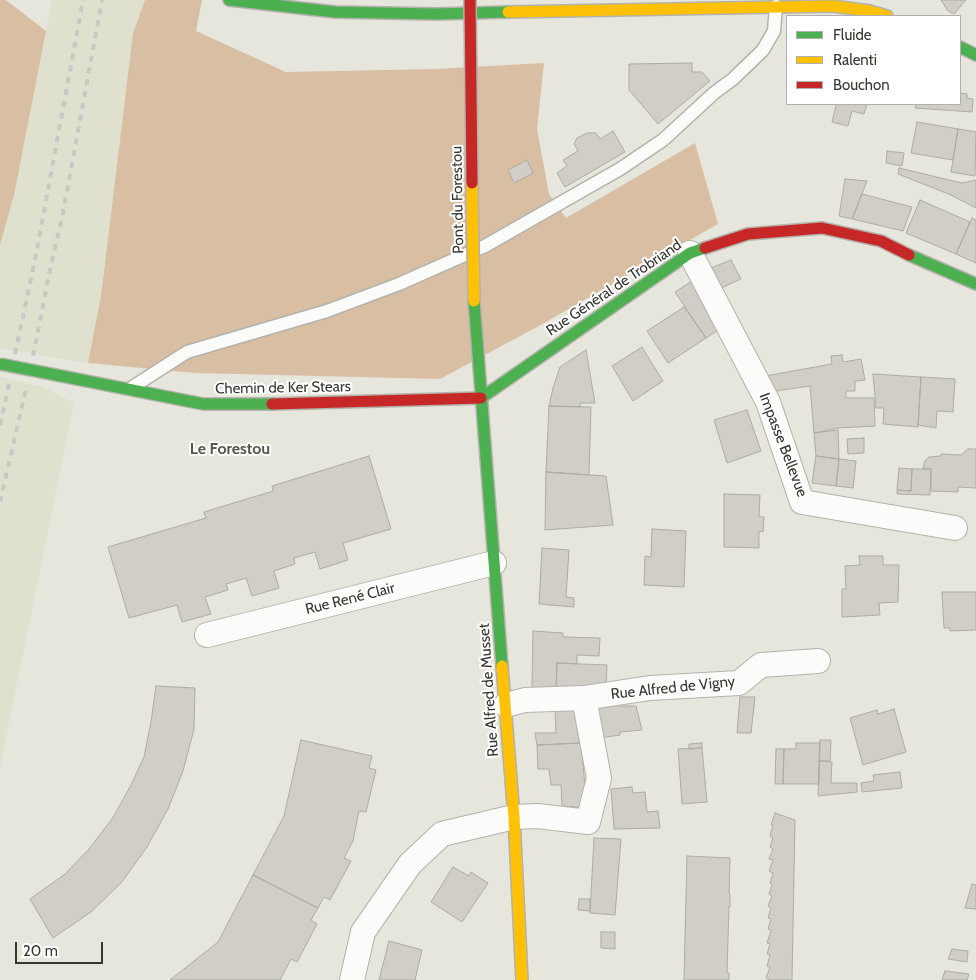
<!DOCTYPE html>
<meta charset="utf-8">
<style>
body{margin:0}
#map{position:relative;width:976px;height:980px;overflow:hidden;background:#e6e6dc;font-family:Cabin,sans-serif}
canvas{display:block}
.legend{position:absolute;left:786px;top:15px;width:175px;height:90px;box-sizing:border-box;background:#fff;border:1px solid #afafac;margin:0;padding:6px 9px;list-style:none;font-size:15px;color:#373730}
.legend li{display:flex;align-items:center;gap:10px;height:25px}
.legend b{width:25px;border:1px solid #afafac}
.scale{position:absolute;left:15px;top:942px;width:88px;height:22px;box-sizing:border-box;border:2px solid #373730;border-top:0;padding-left:6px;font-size:15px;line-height:18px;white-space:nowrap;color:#373730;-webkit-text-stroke:4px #fff;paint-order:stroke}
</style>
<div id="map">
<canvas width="976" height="980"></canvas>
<ul class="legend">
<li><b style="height:6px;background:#4caf50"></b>Fluide</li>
<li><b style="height:6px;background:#ffc107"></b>Ralenti</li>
<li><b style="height:6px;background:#c62828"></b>Bouchon</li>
</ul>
<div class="scale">20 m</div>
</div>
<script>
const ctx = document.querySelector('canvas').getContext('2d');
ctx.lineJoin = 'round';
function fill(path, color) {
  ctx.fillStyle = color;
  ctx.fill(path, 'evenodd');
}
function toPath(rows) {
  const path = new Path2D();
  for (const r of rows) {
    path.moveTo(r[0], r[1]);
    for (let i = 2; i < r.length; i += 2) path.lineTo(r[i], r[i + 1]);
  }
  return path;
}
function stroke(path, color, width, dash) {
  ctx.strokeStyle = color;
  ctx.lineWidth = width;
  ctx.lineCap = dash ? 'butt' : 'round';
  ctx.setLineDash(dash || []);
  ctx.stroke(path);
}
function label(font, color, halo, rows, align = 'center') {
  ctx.font = font + ' Cabin,sans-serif';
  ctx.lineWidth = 4;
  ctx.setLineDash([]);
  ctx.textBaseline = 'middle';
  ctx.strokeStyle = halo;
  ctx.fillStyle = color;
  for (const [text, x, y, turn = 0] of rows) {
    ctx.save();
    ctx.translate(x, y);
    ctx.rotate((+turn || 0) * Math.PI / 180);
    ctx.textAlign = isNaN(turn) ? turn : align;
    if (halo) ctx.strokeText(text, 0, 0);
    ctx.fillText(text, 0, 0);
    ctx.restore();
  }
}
fill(toPath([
 [52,0,145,0,133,34,101,296,88,363,0,348,0,244,14,195],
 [0,377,43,387,74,403,0,767]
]), '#dfe0cd');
fill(toPath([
 [0,0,6,0,46,31,14,195,0,245],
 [145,0,202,0,196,31,286,72,435,69,544,63,537,129,549,194,566,218,695,143,718,224,537,327,440,379,195,373,88,363,101,296,133,33]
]), '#d8bfa4');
const building = toPath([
 [941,0,966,0,954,14,948,11,941,0],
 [692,63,692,72,702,72,710,81,658,124,629,90,629,64,692,63],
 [960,93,967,94,967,98,973,99,972,112,915,108,916,104,960,104,960,93],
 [836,104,867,104,864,114,852,111,848,126,832,122,836,106,836,104],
 [917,122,958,129,953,160,911,153,917,122],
 [958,129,976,132,975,176,951,172,958,129],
 [613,131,625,152,565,187,557,173,567,166,563,160,578,151,574,144,577,138,587,133,596,133,600,139,613,131],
 [887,151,904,153,902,166,886,163,887,151],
 [527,160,533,173,514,183,508,170,527,160],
 [899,168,962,183,976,180,976,208,951,195,898,174,899,168],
 [845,179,867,181,852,219,839,216,845,179],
 [862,194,912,207,903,231,852,219,862,194],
 [920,200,970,222,956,254,906,233,920,200],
 [972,218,976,220,976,263,956,254,972,218],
 [731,260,741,279,721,288,711,268,731,260],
 [692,281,720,329,706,338,675,292,692,281],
 [684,307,706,338,668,363,647,331,684,307],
 [642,347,663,381,633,401,612,366,642,347],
 [586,350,595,403,580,403,580,407,549,406,553,388,560,367,586,350],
 [842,355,843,362,861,359,865,380,855,381,855,391,846,391,846,398,874,398,875,426,838,428,814,433,810,386,775,391,765,376,832,364,831,356,842,355],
 [873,374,921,377,918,427,883,424,884,408,876,408,873,374],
 [921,377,955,379,953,412,937,411,936,428,918,425,921,377],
 [549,406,591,407,589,475,546,472,549,406],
 [747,410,761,451,727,463,714,420,747,410],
 [838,430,839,459,816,456,814,433,838,430],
 [864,438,864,453,848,454,847,439,864,438],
 [968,449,976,449,976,488,958,487,958,492,931,491,931,469,923,469,925,461,929,457,941,456,941,454,961,455,968,449],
 [369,456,391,529,343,543,348,560,320,569,315,552,294,558,295,564,274,571,279,588,252,596,246,578,226,584,228,590,205,597,211,614,182,622,177,605,129,618,108,547,206,518,204,512,273,491,272,486,369,456],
 [816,456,839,459,836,486,812,483,816,456],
 [839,459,856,461,853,488,836,486,839,459],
 [899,468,912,469,911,491,897,490,899,468],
 [912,469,931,469,930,495,897,494,897,490,911,491,912,469],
 [546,472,606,476,613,525,545,530,546,472],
 [724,494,760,495,759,517,764,517,763,532,759,531,759,548,724,547,724,494],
 [652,529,686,531,684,587,644,585,645,556,651,557,652,529],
 [542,548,569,550,566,597,574,598,574,607,539,604,542,548],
 [859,556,883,556,883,565,899,565,898,602,879,603,880,615,842,617,842,589,846,589,845,566,860,565,859,556],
 [942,592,976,592,976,630,950,631,950,628,944,628,942,592],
 [533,631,563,633,563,637,600,638,599,656,577,655,577,664,557,663,556,689,532,688,533,631],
 [557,663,607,665,606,685,556,689,557,663],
 [156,686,195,688,194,729,183,771,168,809,147,847,122,882,91,912,53,938,30,899,65,874,89,849,112,819,130,787,144,757,151,722,156,686],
 [740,697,755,697,751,733,737,733,740,697],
 [616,701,617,706,636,706,642,730,620,732,620,735,599,738,592,703,616,701],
 [579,708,581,743,537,745,535,733,556,733,555,709,579,708],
 [894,709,906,752,863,765,850,718,877,710,878,714,894,709],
 [301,740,372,756,369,768,376,770,366,812,359,811,353,841,344,858,351,861,330,900,324,897,318,908,253,875,284,816,301,740],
 [820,740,831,740,830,761,819,761,820,740],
 [581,743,587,808,562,806,561,785,551,785,549,769,538,769,537,745,581,743],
 [702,743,702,748,689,749,689,744,702,743],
 [796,743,820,743,819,784,783,784,784,749,796,749,796,743],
 [702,748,707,802,682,804,678,749,702,748],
 [776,749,784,749,783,784,775,784,776,749],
 [819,761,832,762,831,783,857,783,857,792,818,796,819,761],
 [900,772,902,788,862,792,861,783,874,781,873,775,900,772],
 [632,787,633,793,645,792,647,812,658,811,660,828,614,829,611,789,632,787],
 [775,813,795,820,792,980,769,980,766,978,770,967,767,966,770,955,767,954,770,944,767,943,771,930,768,929,771,919,768,918,771,908,768,906,772,896,769,894,772,884,770,883,773,873,769,871,773,860,769,859,773,849,770,847,773,838,770,836,773,825,771,825,775,813],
 [594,838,621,839,615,915,590,913,594,838],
 [687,856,730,858,729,894,730,894,730,907,729,906,727,973,729,973,729,980,684,980,687,856],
 [453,867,469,876,471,872,488,883,462,922,431,902,453,867],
 [253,875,318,908,311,920,317,924,297,962,291,959,280,980,170,980,218,942,253,875],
 [972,884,976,885,976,909,965,908,972,884],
 [579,899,590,899,590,911,578,910,579,899],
 [601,932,615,932,615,949,601,948,601,932],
 [389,941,422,950,415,980,379,980,389,941],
 [952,949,968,951,967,962,948,959,952,949],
 [945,971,969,974,967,980,942,980,945,971]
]);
fill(building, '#d0cec7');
stroke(building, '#adaba4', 1);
const lane = toPath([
 [131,388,187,352,327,311,399,284,485,246,620,169,663,140,714,93,733,79,763,50,774,31,776,6]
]);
const street = toPath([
 [690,253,768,402,802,502,955,528],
 [207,635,494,563],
 [584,698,650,688,739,683,761,665,818,661],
 [352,980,363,932,410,864,442,834,514,817,538,816,588,822,599,778,584,698,525,700,506,705]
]);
const fast = toPath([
 [229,0,335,12,437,14,508,12],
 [960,47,976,55],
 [909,255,976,284],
 [474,301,502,666],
 [46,373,203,404,272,404],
 [481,398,690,253,705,248]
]);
const slow = toPath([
 [508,12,833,6,870,11,887,16],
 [502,666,514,817,522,980]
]);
const jam = toPath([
 [705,248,748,234,822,228,881,241,909,255],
 [272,404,481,398]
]);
stroke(lane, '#b3b3ac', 15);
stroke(street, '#b3b3ac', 26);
stroke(fast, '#b3b3ac', 14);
stroke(slow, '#b3b3ac', 14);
stroke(jam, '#b3b3ac', 14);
stroke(lane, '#fbfbfa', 12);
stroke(street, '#fbfbfa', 24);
stroke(fast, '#4caf50', 11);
stroke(slow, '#ffc107', 11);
stroke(jam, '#c62828', 11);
stroke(toPath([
 [15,354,36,255,83,0],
 [33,356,52,260,62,218,102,0],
 [0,425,10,380],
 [0,502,27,385]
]), '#c8c8c5', 4, [6, 6]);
const fastBridge = toPath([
 [0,364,46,373]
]);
const slowBridge = toPath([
 [472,183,474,301]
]);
const jamBridge = toPath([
 [470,0,472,183]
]);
stroke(fastBridge, '#b3b3ac', 14, []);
stroke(slowBridge, '#b3b3ac', 14, []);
stroke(jamBridge, '#b3b3ac', 14, []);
stroke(fastBridge, '#4caf50', 11);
stroke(slowBridge, '#ffc107', 11);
stroke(jamBridge, '#c62828', 11);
label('15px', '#373730', '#fff', [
 ["Pont du Forestou",458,200,-91],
 ["Rue Général de Trobriand",614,288,-34],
 ["Chemin de Ker Stears",283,388,-1],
 ["Impasse Bellevue",783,445,69],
 ["Rue René Clair",350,599,-14],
 ["Rue Alfred de Vigny",673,688,-6],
 ["Rue Alfred de Musset",489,690,-94]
]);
label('bold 16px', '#585949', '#fff', [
 ["Le Forestou",230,449]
]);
</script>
